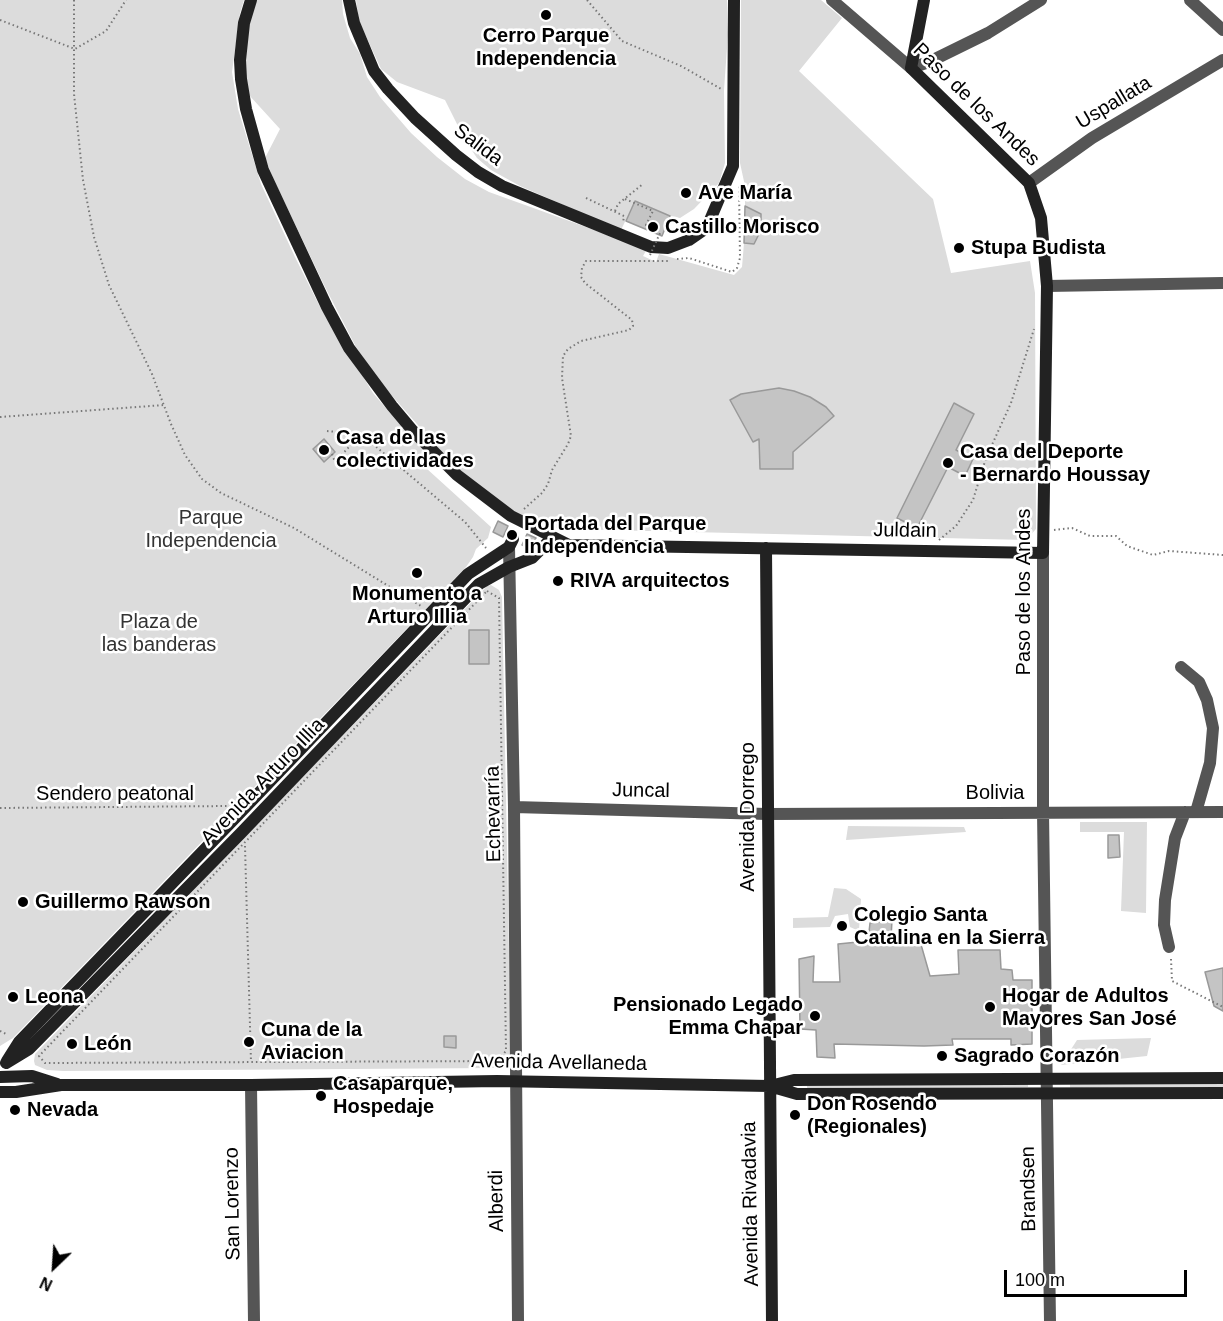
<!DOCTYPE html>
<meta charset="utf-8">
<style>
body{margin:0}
#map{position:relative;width:1223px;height:1321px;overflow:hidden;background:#fff;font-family:Helvetica,sans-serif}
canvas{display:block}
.north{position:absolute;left:24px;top:1237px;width:60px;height:60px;-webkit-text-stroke:4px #fff;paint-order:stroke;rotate:205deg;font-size:16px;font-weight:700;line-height:24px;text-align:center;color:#000}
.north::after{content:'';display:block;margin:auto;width:21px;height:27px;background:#000;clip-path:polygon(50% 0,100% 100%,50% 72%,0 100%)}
.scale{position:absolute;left:1004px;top:1270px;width:183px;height:27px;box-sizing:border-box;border:3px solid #000;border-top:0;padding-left:8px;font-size:18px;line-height:21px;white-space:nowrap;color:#000;-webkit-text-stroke:4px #fff;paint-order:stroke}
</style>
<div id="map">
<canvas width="1223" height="1321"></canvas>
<div class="north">N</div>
<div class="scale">100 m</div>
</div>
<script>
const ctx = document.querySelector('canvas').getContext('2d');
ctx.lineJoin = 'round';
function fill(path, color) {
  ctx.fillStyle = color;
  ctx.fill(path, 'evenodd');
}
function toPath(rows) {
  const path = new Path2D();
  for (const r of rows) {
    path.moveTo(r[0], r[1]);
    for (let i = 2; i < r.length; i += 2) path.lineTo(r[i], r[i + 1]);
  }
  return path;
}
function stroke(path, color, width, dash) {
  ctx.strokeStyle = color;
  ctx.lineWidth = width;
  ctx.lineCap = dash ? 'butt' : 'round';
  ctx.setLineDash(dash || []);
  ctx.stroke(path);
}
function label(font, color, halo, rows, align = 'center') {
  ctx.font = font + ' Helvetica,sans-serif';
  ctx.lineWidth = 5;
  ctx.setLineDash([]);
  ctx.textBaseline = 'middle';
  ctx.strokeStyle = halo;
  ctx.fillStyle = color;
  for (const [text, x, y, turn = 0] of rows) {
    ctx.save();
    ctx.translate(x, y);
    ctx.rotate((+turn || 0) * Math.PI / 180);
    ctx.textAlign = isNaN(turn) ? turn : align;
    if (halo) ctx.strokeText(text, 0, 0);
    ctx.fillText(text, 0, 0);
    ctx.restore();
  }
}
fill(toPath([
 [0,0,244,0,240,13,232,72,238,109,261,184,295,257,319,305,373,393,402,427,433,459,426,468,491,527,488,538,476,549,473,557,466,567,13,1038,0,1046],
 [257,0,342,0,343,14,350,38,360,54,367,77,380,97,411,133,437,157,465,179,489,192,647,249,643,256,656,262,659,254,734,275,742,267,744,243,754,244,761,230,771,230,769,222,761,221,760,214,745,206,745,186,740,163,741,0,821,0,842,18,799,71,933,199,951,273,1030,261,1035,293,1036,529,1026,540,565,529,542,526,512,511,480,489,446,457,379,381,356,347,325,287,273,178,265,158,280,129,249,95,245,69,247,38,252,10],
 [356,0,727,0,728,34,724,90,725,163,719,183,694,209,680,218,670,216,635,201,621,230,520,186,491,170,477,158,465,140,445,100,397,82,381,69,359,21],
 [491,585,499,590,502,597,511,1052,509,1059,494,1068,63,1071,47,1070,35,1065,34,1061,35,1054,487,586],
 [1080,822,1147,822,1146,913,1121,911,1124,832,1080,832],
 [848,826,964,827,966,832,846,840],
 [834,888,846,889,861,899,859,931,850,927,848,914,835,916,830,927,793,928,793,918,828,917],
 [1151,1038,1147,1056,1061,1065,1077,1040],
 [1028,1083,1028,1087,807,1088,807,1084],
 [1223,1083,1223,1087,1070,1088,1070,1084]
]), '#dcdcdc');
const building = toPath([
 [635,201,670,216,662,236,626,221,635,201],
 [745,206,761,214,761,221,787,224,787,231,761,230,754,244,744,243,745,206],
 [779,388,794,391,810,397,826,407,834,416,793,452,793,469,760,469,759,439,753,442,730,400,741,394,779,388],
 [954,403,974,414,956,450,973,459,965,476,948,467,917,528,897,518,954,403],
 [324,439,335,452,324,462,313,449,324,439],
 [498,521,508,526,503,537,493,532,498,521],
 [527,534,536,538,530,548,522,545,527,534],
 [469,630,489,630,489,664,469,664,469,630],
 [1108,835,1119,835,1120,857,1108,858,1108,835],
 [892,920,891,939,920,941,930,976,959,974,958,950,1000,950,1001,969,1012,970,1013,980,1032,980,1032,1044,1011,1045,1011,1039,952,1039,953,1045,924,1046,834,1044,835,1058,817,1057,816,1030,800,1029,799,959,814,956,813,982,840,982,838,944,868,941,870,923,892,920],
 [1223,968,1223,1011,1214,1006,1205,972,1223,968],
 [444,1036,456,1036,456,1048,444,1047,444,1036]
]);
fill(building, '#c4c4c4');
stroke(building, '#999', 1.5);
stroke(toPath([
 [74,0,74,94,83,180,94,237,109,285,152,374,171,424,185,455,202,479,221,493,294,528,421,606],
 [587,0,622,41,681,66,723,90],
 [0,20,75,49,106,31,126,0],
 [586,198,624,216,623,223],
 [625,199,653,211,646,225,661,231],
 [615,211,618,204,643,184],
 [677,259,689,258,732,272,737,268,740,258,739,186],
 [0,417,164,405],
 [327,431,361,434,465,522,486,548],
 [332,454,335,462,361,434],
 [524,509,542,493,548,484,552,470,568,444,571,436,562,378,563,356,568,349,581,341,629,330,633,326,632,320,585,283,581,277,582,268,586,261,669,261],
 [1054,530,1072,528,1090,536,1116,536,1127,546,1153,555,1169,551,1223,555],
 [939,540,956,526,973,500,986,458,1011,403,1034,329],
 [487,591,499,598,506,1051,497,1061,45,1063,39,1056,487,591],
 [0,808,228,806],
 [245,846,251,1062],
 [1171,959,1172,981,1223,1007],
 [0,1031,8,1035]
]), '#777', 2, [1.5, 3]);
stroke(toPath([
 [832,0,911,68,929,62,988,33,1041,0],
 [1190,0,1223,30],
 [1029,183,1092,138,1223,60],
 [1047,286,1223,283],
 [509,547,514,807,518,1321],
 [1043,553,1043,812,1050,1321],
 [1181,667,1199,682,1207,700,1213,728,1210,763,1196,812],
 [514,807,767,814,1223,812],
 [1169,947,1164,925,1165,900,1175,838,1185,812],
 [251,1085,254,1321]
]), '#555', 12);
stroke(toPath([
 [251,0,244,23,240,60,241,79,246,109,263,170,327,307,349,348,392,406,413,431,457,475,511,516,569,545,1043,553,1047,286,1041,218,1029,183,911,68,924,0],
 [349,0,354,23,374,71,388,89,415,118,456,155,478,172,502,186,651,247,668,248,689,240,702,231,710,220,733,166,734,0],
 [766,548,772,1321],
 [7,1061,19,1042,235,818,468,574,509,547,513,539],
 [6,1063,29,1049,241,833,479,584,509,567,532,558,553,537],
 [0,1077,32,1076,57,1084],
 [770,1086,794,1080,1223,1078],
 [0,1092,16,1092,61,1085,251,1085,497,1081,769,1086,797,1094,1223,1093]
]), '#222', 12);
stroke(toPath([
 [650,255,661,231]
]), '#777', 2, [1.5, 3]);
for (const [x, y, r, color] of [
 [546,15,6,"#000"],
 [686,193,6,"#000"],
 [653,227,6,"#000"],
 [959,248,6,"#000"],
 [324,450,6,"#000"],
 [948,463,6,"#000"],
 [512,535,6,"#000"],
 [417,573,6,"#000"],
 [558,581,6,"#000"],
 [23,902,6,"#000"],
 [842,926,6,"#000"],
 [13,997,6,"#000"],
 [990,1007,6,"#000"],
 [815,1016,6,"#000"],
 [249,1042,6,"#000"],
 [72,1044,6,"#000"],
 [942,1056,6,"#000"],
 [321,1096,6,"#000"],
 [15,1110,6,"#000"],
 [795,1115,6,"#000"]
]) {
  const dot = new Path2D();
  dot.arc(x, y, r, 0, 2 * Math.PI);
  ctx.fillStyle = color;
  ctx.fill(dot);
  stroke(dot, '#fff', 2);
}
label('bold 20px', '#000', '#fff', [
 ["Cerro Parque",546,36,"center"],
 ["Independencia",546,59,"center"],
 ["Ave María",698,193],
 ["Castillo Morisco",665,227],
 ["Stupa Budista",971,248],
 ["Casa de las",336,438],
 ["colectividades",336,461],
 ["Casa del Deporte",960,452],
 ["- Bernardo Houssay",960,475],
 ["Portada del Parque",524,524],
 ["Independencia",524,547],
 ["RIVA arquitectos",570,581],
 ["Monumento a",417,594,"center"],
 ["Arturo Illia",417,617,"center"],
 ["Guillermo Rawson",35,902],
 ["Colegio Santa",854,915],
 ["Catalina en la Sierra",854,938],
 ["Hogar de Adultos",1002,996],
 ["Mayores San José",1002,1019],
 ["Leona",25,997],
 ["Pensionado Legado",803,1005,"right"],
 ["Emma Chapar",803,1028,"right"],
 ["Cuna de la",261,1030],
 ["Aviacion",261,1053],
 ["León",84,1044],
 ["Sagrado Corazón",954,1056],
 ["Casaparque,",333,1084],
 ["Hospedaje",333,1107],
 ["Don Rosendo",807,1104],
 ["(Regionales)",807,1127],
 ["Nevada",27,1110]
], 'left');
label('20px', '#000', '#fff', [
 ["Uspallata",1114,103,-31],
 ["Paso de los Andes",976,105,44],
 ["Salida",478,145,37],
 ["Juldain",905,531,1],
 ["Paso de los Andes",1024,592,-90],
 ["Avenida Arturo Illia",263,782,-46],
 ["Juncal",641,791,1],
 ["Bolivia",995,793],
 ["Sendero peatonal",115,794],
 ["Echevarría",494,814,-91],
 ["Avenida Dorrego",748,817,-90],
 ["Avenida Avellaneda",559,1063,1],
 ["Brandsen",1029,1189,-91],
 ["Alberdi",497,1201,-91],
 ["San Lorenzo",233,1204,-91],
 ["Avenida Rivadavia",751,1204,-91]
]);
label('20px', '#333', '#fff', [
 ["Parque",211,518],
 ["Independencia",211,541],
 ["Plaza de",159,622],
 ["las banderas",159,645]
]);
</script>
